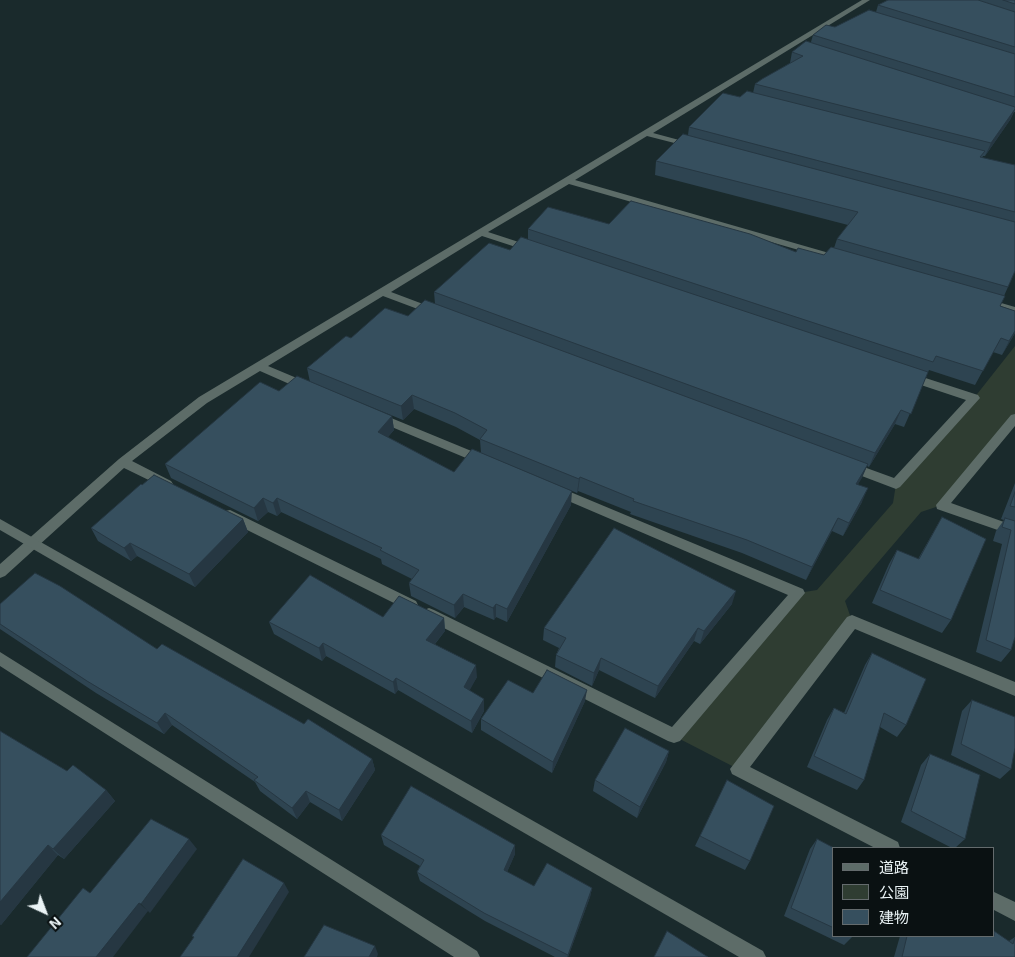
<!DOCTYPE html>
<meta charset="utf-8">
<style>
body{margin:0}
#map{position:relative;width:1015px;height:957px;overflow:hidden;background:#1a2a2c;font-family:"Exo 2","Noto Sans JP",sans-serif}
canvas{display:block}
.legend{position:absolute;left:832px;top:847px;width:162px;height:90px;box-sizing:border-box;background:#0a1112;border:1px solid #646b6d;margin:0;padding:6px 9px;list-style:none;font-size:15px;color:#eaf3f5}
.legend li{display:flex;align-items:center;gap:10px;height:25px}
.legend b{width:25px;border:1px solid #646b6d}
.north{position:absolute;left:20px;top:887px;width:50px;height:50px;-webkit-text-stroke:4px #0a1112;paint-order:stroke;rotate:137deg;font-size:14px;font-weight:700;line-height:20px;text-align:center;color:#eaf3f5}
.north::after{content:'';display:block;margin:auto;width:18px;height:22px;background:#eaf3f5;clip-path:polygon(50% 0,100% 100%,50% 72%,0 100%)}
</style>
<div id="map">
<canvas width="1015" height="957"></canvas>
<ul class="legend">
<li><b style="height:6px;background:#5d6c68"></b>道路</li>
<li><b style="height:14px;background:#2f3d32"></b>公園</li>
<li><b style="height:14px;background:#364f5e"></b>建物</li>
</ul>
<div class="north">N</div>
</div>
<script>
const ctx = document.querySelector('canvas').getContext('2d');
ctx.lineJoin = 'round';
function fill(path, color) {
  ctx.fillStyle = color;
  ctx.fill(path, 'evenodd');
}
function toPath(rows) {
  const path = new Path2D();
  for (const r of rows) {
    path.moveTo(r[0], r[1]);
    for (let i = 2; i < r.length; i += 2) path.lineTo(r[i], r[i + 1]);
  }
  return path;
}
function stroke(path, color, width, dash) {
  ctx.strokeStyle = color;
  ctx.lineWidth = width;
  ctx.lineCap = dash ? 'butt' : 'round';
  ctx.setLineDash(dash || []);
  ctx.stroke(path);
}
fill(toPath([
 [1015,346,1015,418,942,505,921,512,845,601,852,621,738,769,674,736,798,593,817,590,893,503,896,484,974,398]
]), '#2f3d32');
fill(toPath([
 [862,0,870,0,653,133,694,144,694,148,647,136,575,180,843,257,843,261,837,261,569,184,488,232,534,247,534,251,528,251,482,236,391,292,439,310,440,312,439,314,431,314,383,296,268,366,311,384,313,387,311,390,303,390,260,371,207,403,132,461,171,481,173,484,171,487,163,487,124,468,5,576,0,578,0,564,119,459,199,397,862,0],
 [984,298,1015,307,1015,313,980,303,979,301,980,299,984,298],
 [910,373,978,395,980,398,900,487,896,489,846,470,844,467,846,464,850,462,894,478,966,400,906,380,904,377,906,374,910,373],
 [379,413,486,457,488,460,486,463,478,463,375,420,373,417,379,413],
 [1015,414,1015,426,951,503,1015,526,1015,536,937,509,936,505,1011,415,1015,414],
 [556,486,803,589,805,593,680,741,674,743,668,741,424,618,422,614,424,610,429,608,434,610,672,727,788,595,552,494,550,491,552,488,556,486],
 [230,510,416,601,418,605,416,609,411,611,406,609,225,519,224,515,225,511,230,510],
 [852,615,1015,682,1015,696,855,629,750,767,898,842,900,848,875,848,732,774,730,769,847,617,852,615],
 [0,652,477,951,480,957,454,957,0,666,0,652],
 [994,892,1015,902,1015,921,994,910,994,892]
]), '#5d6c68');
fill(toPath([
 [0,519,763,951,766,957,739,957,0,530,0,519]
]), '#5d6c68');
fill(toPath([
 [888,0,1015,0,1015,112,1014,112,1010,120,985,156,983,156,982,158,1015,165,1015,271,1004,296,1000,306,1015,311,1015,333,1002,355,993,352,975,385,929,370,904,427,895,424,869,467,867,466,858,484,862,502,843,536,832,531,806,580,742,553,630,514,631,512,578,491,577,493,481,453,480,440,456,427,414,409,403,420,310,382,307,368,351,338,408,316,435,304,434,292,528,240,528,229,609,224,796,252,824,255,834,248,837,239,848,225,655,175,656,161,688,135,689,127,740,97,753,93,755,84,790,63,792,52,811,42,813,35,876,12,878,5],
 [279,391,392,416,394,430,388,437,454,472,571,505,507,622,496,617,494,620,464,607,455,618,411,596,409,583,412,579,382,564,381,559,281,512,277,516,268,512,258,521,171,478,165,464],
 [1015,483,1015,637,1011,650,1001,662,976,652,1002,544,993,541,996,531,1004,520,1001,519],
 [942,517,951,620,942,633,872,603,889,564,897,550,918,559],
 [243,519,248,532,195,587,137,556,131,561,98,541,91,528],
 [0,604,304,724,372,759,375,770,342,821,310,802,297,819,260,791,255,782,172,725,164,734,96,693,0,629],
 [732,604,700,644,694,641,655,698,599,670,592,686,555,667,556,655,559,648,543,640,544,628],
 [383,617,444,618,445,631,435,644,477,677,469,690,484,711,472,733,398,690,395,694,326,656,322,661,274,634,269,622],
 [872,653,906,725,897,737,880,727,864,780,857,790,807,767,827,720,834,708,844,713,865,665],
 [533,693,585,701,552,773,481,730,481,719],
 [972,700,1011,769,1000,779,951,755,962,711],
 [0,731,67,771,106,790,115,801,64,859,58,855,1,925,0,924],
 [669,751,666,762,637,818,593,791,595,780],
 [930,754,965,839,955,848,952,848,901,822,921,765],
 [727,780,750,861,745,870,695,846],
 [381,835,515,854,507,872,534,886,592,888,590,897,568,957,555,957,485,921,420,881,417,872,420,866,384,845],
 [817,839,834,848,834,936,853,936,844,945,784,916,810,849],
 [900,936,994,936,1009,941,1015,937,1015,957,894,957]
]), '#2e4451');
fill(toPath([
 [1015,109,1010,120,985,156,991,143],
 [1015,331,1015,333,1002,355,1009,341],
 [412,395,414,409,403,420,401,406],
 [901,410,895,424,869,467,875,453],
 [392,416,394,430,380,446,378,432],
 [868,464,862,478,850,497,856,484],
 [580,477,578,491,577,493,579,479],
 [868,488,862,502,843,536,849,523],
 [572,491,571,505,507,622,507,609],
 [263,498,268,512,258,521,254,508],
 [277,498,281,512,277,516,273,503],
 [838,518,832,531,806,580,812,567],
 [243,519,248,532,195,587,189,574],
 [130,543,137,556,131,561,124,548],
 [736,591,732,604,700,644,704,631],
 [463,594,464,607,455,618,454,605],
 [496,604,496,617,494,620,493,608],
 [444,618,445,631,428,652,426,640],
 [698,628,694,641,655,698,658,686],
 [323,643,326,656,322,661,319,648],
 [601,658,599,670,592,686,594,673],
 [476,665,477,677,465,699,464,687],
 [396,678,398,690,395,694,393,682],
 [587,690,585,701,552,773,553,762],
 [484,699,484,711,472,733,471,721],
 [165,713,172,725,164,734,157,723],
 [669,751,666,762,637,818,640,807],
 [372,759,375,770,342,821,339,810],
 [106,790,115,801,64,859,53,849],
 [306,791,310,802,297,819,292,808],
 [189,839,197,849,150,913,141,904],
 [48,845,58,855,1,925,0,924,0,902],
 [515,845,515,854,504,879,504,870],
 [284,883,289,892,249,957,237,957],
 [592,888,590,897,568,957,567,957],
 [139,903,148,911,113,957,96,957],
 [375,946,378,954,377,957,369,957]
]), '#263742');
const building = toPath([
 [888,0,978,0,1015,12,1015,47,878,5,888,0],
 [1003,0,1015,0,1015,4,1003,0],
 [869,10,1015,54,1015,97,813,35,826,25,835,27,869,10],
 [806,41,1015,107,1015,109,991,143,755,84,762,79,803,56,792,52,806,41],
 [747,91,985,151,980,157,1015,165,1015,212,689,127,723,93,740,97,747,91],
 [683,134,1015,222,1015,271,1008,287,837,239,858,212,656,161,683,134],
 [631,201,750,234,796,252,798,248,824,255,831,247,1005,296,1000,306,1015,311,1015,331,1009,341,1001,338,983,371,936,356,933,362,528,229,548,207,609,224,631,201],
 [521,237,928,372,911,414,901,410,875,453,434,292,489,243,510,250,521,237],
 [425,300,868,464,856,484,868,488,849,523,838,518,812,567,747,540,633,501,634,499,580,477,579,479,480,439,487,430,455,413,412,395,401,406,307,368,346,336,351,338,385,308,408,316,425,300],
 [297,376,392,416,378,432,454,472,472,449,572,491,507,609,496,604,493,608,463,594,454,605,409,583,419,570,380,550,382,548,277,498,273,503,263,498,254,508,165,464,260,382,279,391,297,376],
 [154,475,243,519,189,574,130,543,124,548,91,528,141,484,142,485,154,475],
 [1015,492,1015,507,1010,506,1015,492],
 [942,517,986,539,951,620,880,590,897,550,919,559,942,517],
 [1005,518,1015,521,1015,637,1011,650,986,640,1011,530,1002,527,1005,518],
 [614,528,736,591,704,631,698,628,658,686,601,658,594,673,556,655,566,638,544,628,614,528],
 [35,573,60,586,157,649,162,644,304,724,308,719,372,759,339,810,306,791,292,808,254,780,258,777,165,713,157,723,87,681,0,624,0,604,35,573],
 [310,575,383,617,399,596,444,618,426,640,476,665,464,687,484,699,471,721,396,678,393,682,323,643,319,648,269,622,310,575],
 [872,653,926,679,906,725,884,713,864,780,814,756,834,708,846,714,872,653],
 [547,670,587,690,553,762,481,719,508,680,533,693,547,670],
 [972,700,1015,717,1015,748,1011,769,961,744,972,700],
 [625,728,669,751,640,807,595,780,625,728],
 [0,731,67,771,73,765,106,790,53,849,48,845,0,902,0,731],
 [930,754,980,775,965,839,911,811,930,754],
 [727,780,774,806,750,861,700,836,727,780],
 [411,786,515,845,504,870,534,886,547,863,592,888,568,955,484,913,417,872,424,860,381,835,411,786],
 [151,819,189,839,141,904,139,903,96,957,27,957,83,888,90,893,151,819],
 [817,839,834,848,834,928,791,908,817,839],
 [243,859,284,883,237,957,180,957,194,937,192,936,243,859],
 [324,925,375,946,369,957,304,957,324,925],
 [667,931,708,957,654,957,667,931],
 [994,931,1013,944,1015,937,1015,957,902,957,907,936,994,936,994,931]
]);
fill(building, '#364f5e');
stroke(building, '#263742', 1);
</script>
